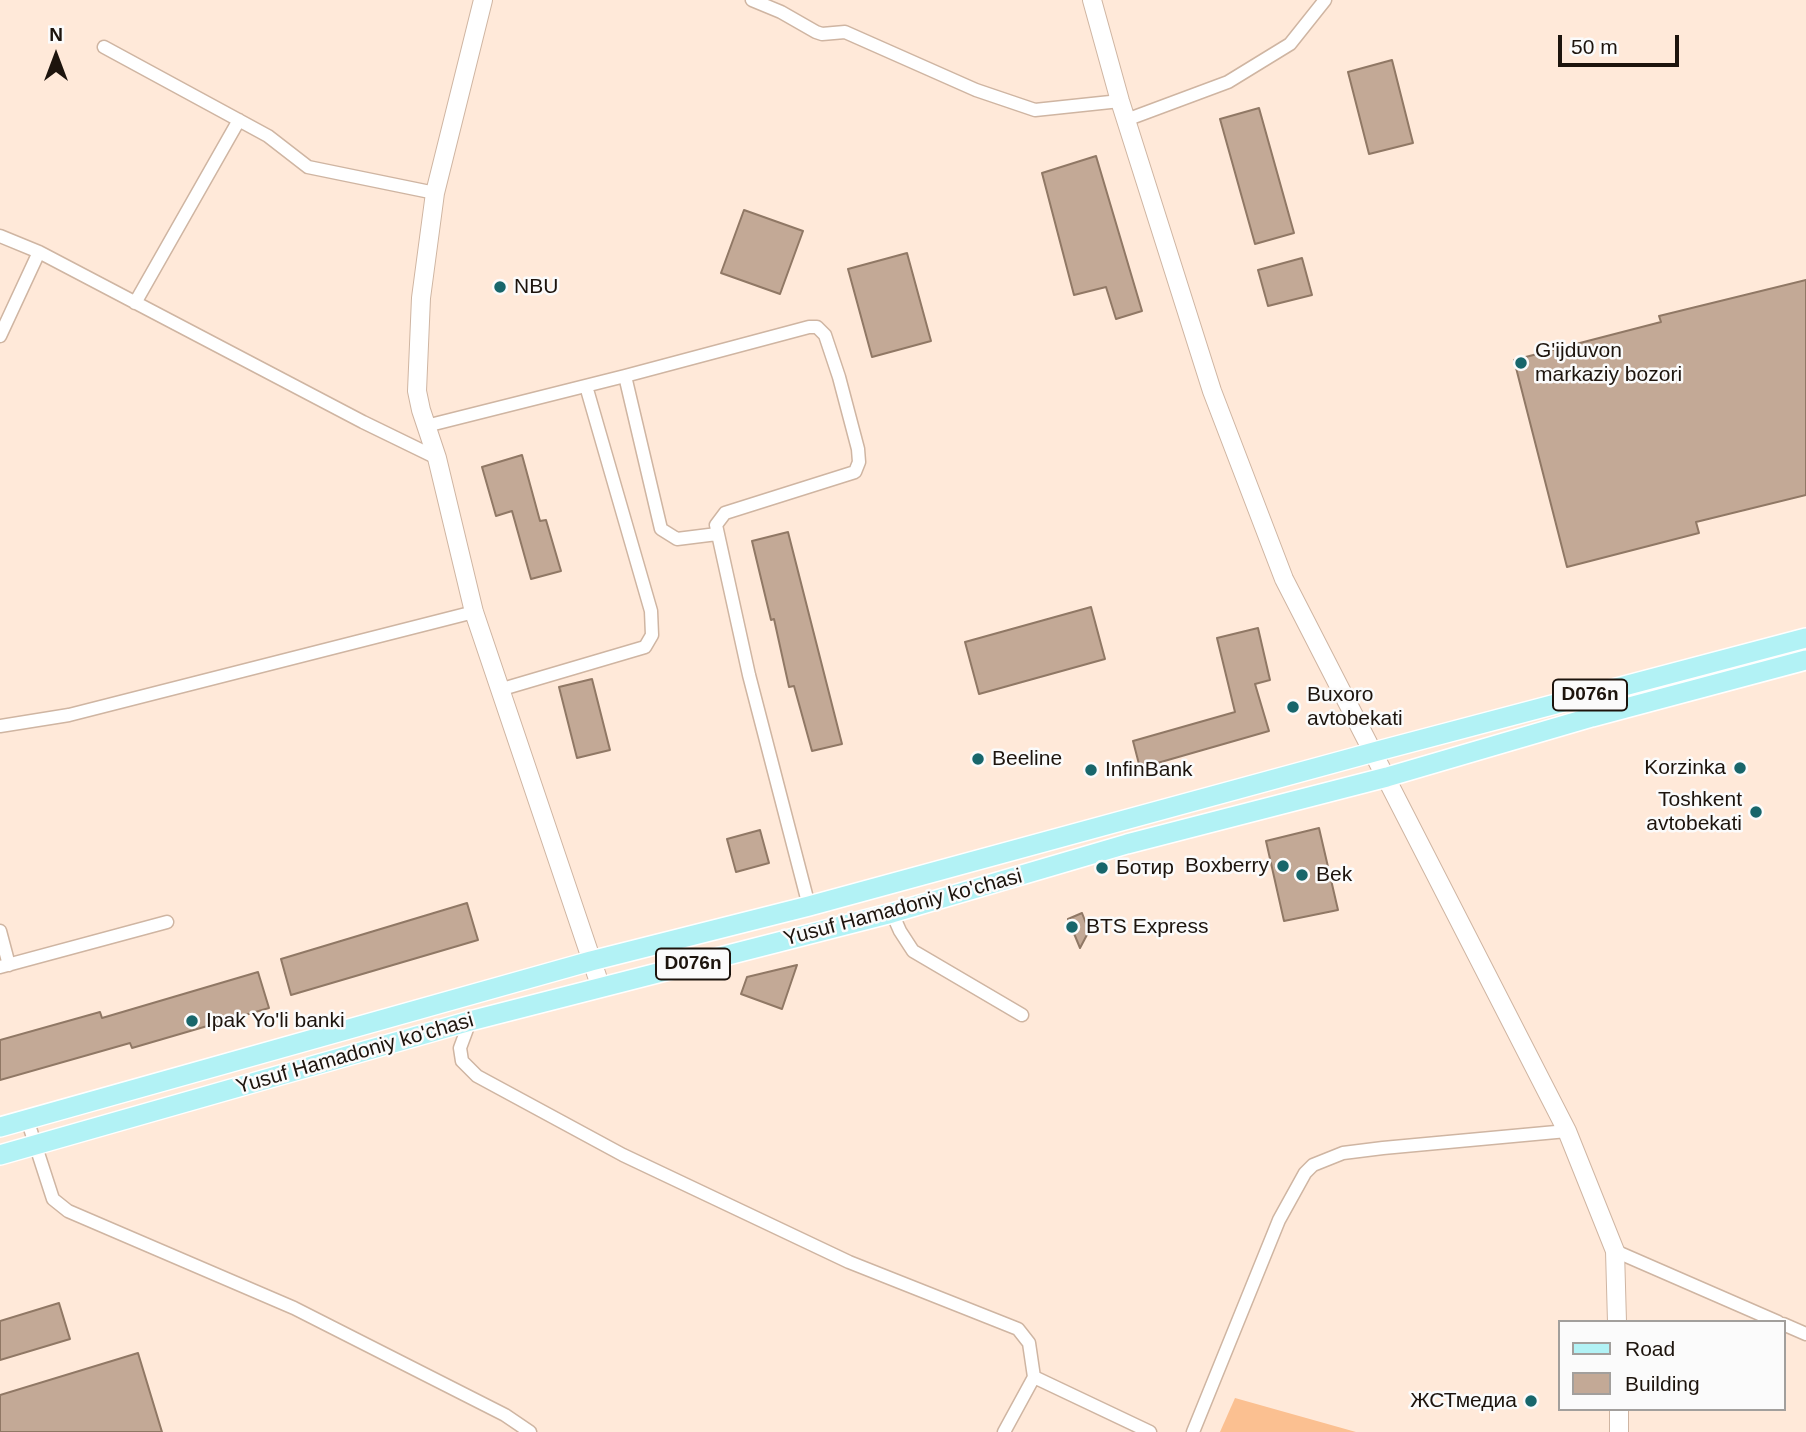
<!DOCTYPE html>
<meta charset="utf-8">
<style>
body{margin:0}
#map{position:relative;width:1806px;height:1432px;overflow:hidden;background:#ffe9d9;font-family:Helvetica,sans-serif}
canvas{display:block}
.legend{position:absolute;left:1558px;top:1320px;width:228px;height:91px;box-sizing:border-box;background:#fbfbfb;border:2px solid #a29f9c;margin:0;padding:9px 12px;list-style:none;font-size:21px;color:#1d140d}
.legend li{display:flex;align-items:center;gap:14px;height:35px}
.legend b{width:35px;border:2px solid #a29f9c}
.north{position:absolute;left:21px;top:21px;width:70px;height:70px;-webkit-text-stroke:5px #fbfbfb;paint-order:stroke;rotate:0deg;font-size:19px;font-weight:700;line-height:28px;text-align:center;color:#1d140d}
.north::after{content:'';display:block;margin:auto;width:24px;height:32px;background:#1d140d;clip-path:polygon(50% 0,100% 100%,50% 72%,0 100%)}
.scale{position:absolute;left:1558px;top:35px;width:121px;height:32px;box-sizing:border-box;border:4px solid #1d140d;border-top:0;padding-left:9px;font-size:21px;line-height:24px;white-space:nowrap;color:#1d140d;-webkit-text-stroke:5px #fbfbfb;paint-order:stroke}
</style>
<div id="map">
<canvas width="1806" height="1432"></canvas>
<ul class="legend">
<li><b style="height:9px;background:#b2f2f5"></b>Road</li>
<li><b style="height:19px;background:#c3a996"></b>Building</li>
</ul>
<div class="north">N</div>
<div class="scale">50 m</div>
</div>
<script>
const ctx = document.querySelector('canvas').getContext('2d');
ctx.lineJoin = 'round';
function fill(path, color) {
  ctx.fillStyle = color;
  ctx.fill(path, 'evenodd');
}
function toPath(rows) {
  const path = new Path2D();
  for (const r of rows) {
    path.moveTo(r[0], r[1]);
    for (let i = 2; i < r.length; i += 2) path.lineTo(r[i], r[i + 1]);
  }
  return path;
}
function stroke(path, color, width, dash) {
  ctx.strokeStyle = color;
  ctx.lineWidth = width;
  ctx.lineCap = dash ? 'butt' : 'round';
  ctx.setLineDash(dash || []);
  ctx.stroke(path);
}
function label(font, color, halo, rows, align = 'center') {
  ctx.font = font + ' Helvetica,sans-serif';
  ctx.lineWidth = 5;
  ctx.setLineDash([]);
  ctx.textBaseline = 'middle';
  ctx.strokeStyle = halo;
  ctx.fillStyle = color;
  for (const [text, x, y, turn = 0] of rows) {
    ctx.save();
    ctx.translate(x, y);
    ctx.rotate((+turn || 0) * Math.PI / 180);
    ctx.textAlign = isNaN(turn) ? turn : align;
    if (halo) ctx.strokeText(text, 0, 0);
    ctx.fillText(text, 0, 0);
    ctx.restore();
  }
}
fill(toPath([
 [1235,1398,1356,1432,1220,1432]
]), '#fbc091');
const building = toPath([
 [1392,60,1413,143,1369,154,1348,72,1392,60],
 [1259,108,1294,233,1255,244,1220,119,1259,108],
 [1096,156,1142,311,1116,319,1106,287,1074,295,1042,173,1096,156],
 [744,210,803,231,780,294,721,273,744,210],
 [907,253,931,341,872,357,848,269,907,253],
 [1302,258,1312,295,1268,306,1258,270,1302,258],
 [1806,280,1806,495,1696,522,1699,533,1567,567,1514,360,1661,322,1659,316,1806,280],
 [522,455,540,521,546,520,561,571,531,579,512,511,496,516,482,467,522,455],
 [788,532,842,744,812,751,794,686,789,687,774,619,771,620,752,541,788,532],
 [1091,607,1105,659,979,694,965,642,1091,607],
 [1258,628,1270,680,1255,684,1269,731,1140,768,1133,741,1235,712,1217,638,1258,628],
 [592,679,610,750,577,758,559,687,592,679],
 [1319,828,1338,910,1284,921,1266,841,1319,828],
 [760,830,769,863,736,872,727,839,760,830],
 [467,903,478,940,291,995,281,959,467,903],
 [1082,913,1089,931,1080,948,1068,919,1082,913],
 [797,965,782,1009,741,994,747,977,797,965],
 [258,972,269,1008,132,1048,130,1043,0,1080,0,1040,100,1012,102,1018,258,972],
 [59,1303,70,1339,0,1360,0,1321,59,1303],
 [138,1353,162,1432,0,1432,0,1395,138,1353]
]);
fill(building, '#c3a996');
stroke(building, '#907865', 2);
const street = toPath([
 [752,0,781,12,816,32,822,34,845,32,976,90,1035,110,1120,101],
 [104,47,268,136,308,167,435,193],
 [1126,120,1228,82,1290,44,1325,0],
 [0,236,39,252,363,422,437,458],
 [135,303,239,120],
 [0,336,39,252],
 [625,376,661,529,677,539,717,534],
 [426,426,625,376,809,327,817,327,825,335,839,377,858,449,859,462,855,472,725,513,716,525,749,675,809,906],
 [499,690,645,647,652,635,651,611,586,386],
 [0,726,69,715,474,612],
 [892,913,900,931,913,951,1022,1015],
 [0,931,9,965],
 [0,967,167,922],
 [470,1021,460,1048,462,1061,477,1076,623,1155,849,1262,1018,1329,1029,1343,1034,1377,1150,1432],
 [27,1119,53,1199,68,1211,294,1308,505,1415,530,1432],
 [1615,1251,1778,1322],
 [1783,1324,1806,1334],
 [1004,1432,1034,1377],
 [1193,1432,1279,1220,1305,1173,1313,1165,1343,1153,1383,1148,1567,1131]
]);
const secondary = toPath([
 [483,0,435,193,421,298,417,391,421,410,437,458,474,612,601,988],
 [1092,0,1120,101,1212,391,1284,579,1567,1131,1615,1251,1617,1322],
 [1619,1409,1619,1432]
]);
const primary = toPath([
 [0,1127,591,961,809,906,1374,752,1806,638],
 [0,1155,470,1021,892,913,1127,844,1387,777,1592,717,1806,660]
]);
stroke(street, '#cfb5a2', 15);
stroke(secondary, '#cfb5a2', 20);
stroke(primary, '#fff', 22);
stroke(street, '#fff', 12);
stroke(secondary, '#fff', 18);
stroke(primary, '#b2f2f5', 19);
for (const [x, y, r, color] of [
 [500,287,7,"#18666b"],
 [1521,363,7,"#18666b"],
 [1293,707,7,"#18666b"],
 [978,759,7,"#18666b"],
 [1740,768,7,"#18666b"],
 [1091,770,7,"#18666b"],
 [1756,812,7,"#18666b"],
 [1283,866,7,"#18666b"],
 [1102,868,7,"#18666b"],
 [1302,875,7,"#18666b"],
 [1072,927,7,"#18666b"],
 [192,1021,7,"#18666b"],
 [1531,1401,7,"#18666b"]
]) {
  const dot = new Path2D();
  dot.arc(x, y, r, 0, 2 * Math.PI);
  ctx.fillStyle = color;
  ctx.fill(dot);
  stroke(dot, '#fbfbfb', 2.5);
}
for (const [x, y, w] of [
 [1590,695,74],
 [693,964,74]
]) {
  const box = new Path2D();
  box.roundRect(x - w / 2, y - 15.5, w, 31, 5);
  ctx.fillStyle = '#fbfbfb';
  ctx.fill(box);
  stroke(box, '#1d140d', 2);
}
label('bold 19px', '#1d140d', null, [
 ["D076n",1590,695],
 ["D076n",693,964]
]);
label('21px', '#1d140d', '#fbfbfb', [
 ["NBU",514,287],
 ["G'ijduvon",1535,351],
 ["markaziy bozori",1535,375],
 ["Buxoro",1307,695],
 ["avtobekati",1307,719],
 ["Beeline",992,759],
 ["Korzinka",1726,768,"right"],
 ["InfinBank",1105,770],
 ["Toshkent",1742,800,"right"],
 ["avtobekati",1742,824,"right"],
 ["Boxberry",1269,866,"right"],
 ["Ботир",1116,868],
 ["Bek",1316,875],
 ["BTS Express",1086,927],
 ["Ipak Yo'li banki",206,1021],
 ["ЖСТмедиа",1517,1401,"right"]
], 'left');
label('21px', '#1d140d', '#fbfbfb', [
 ["Yusuf Hamadoniy ko'chasi",903,908,-15],
 ["Yusuf Hamadoniy ko'chasi",355,1054,-16]
]);
</script>
